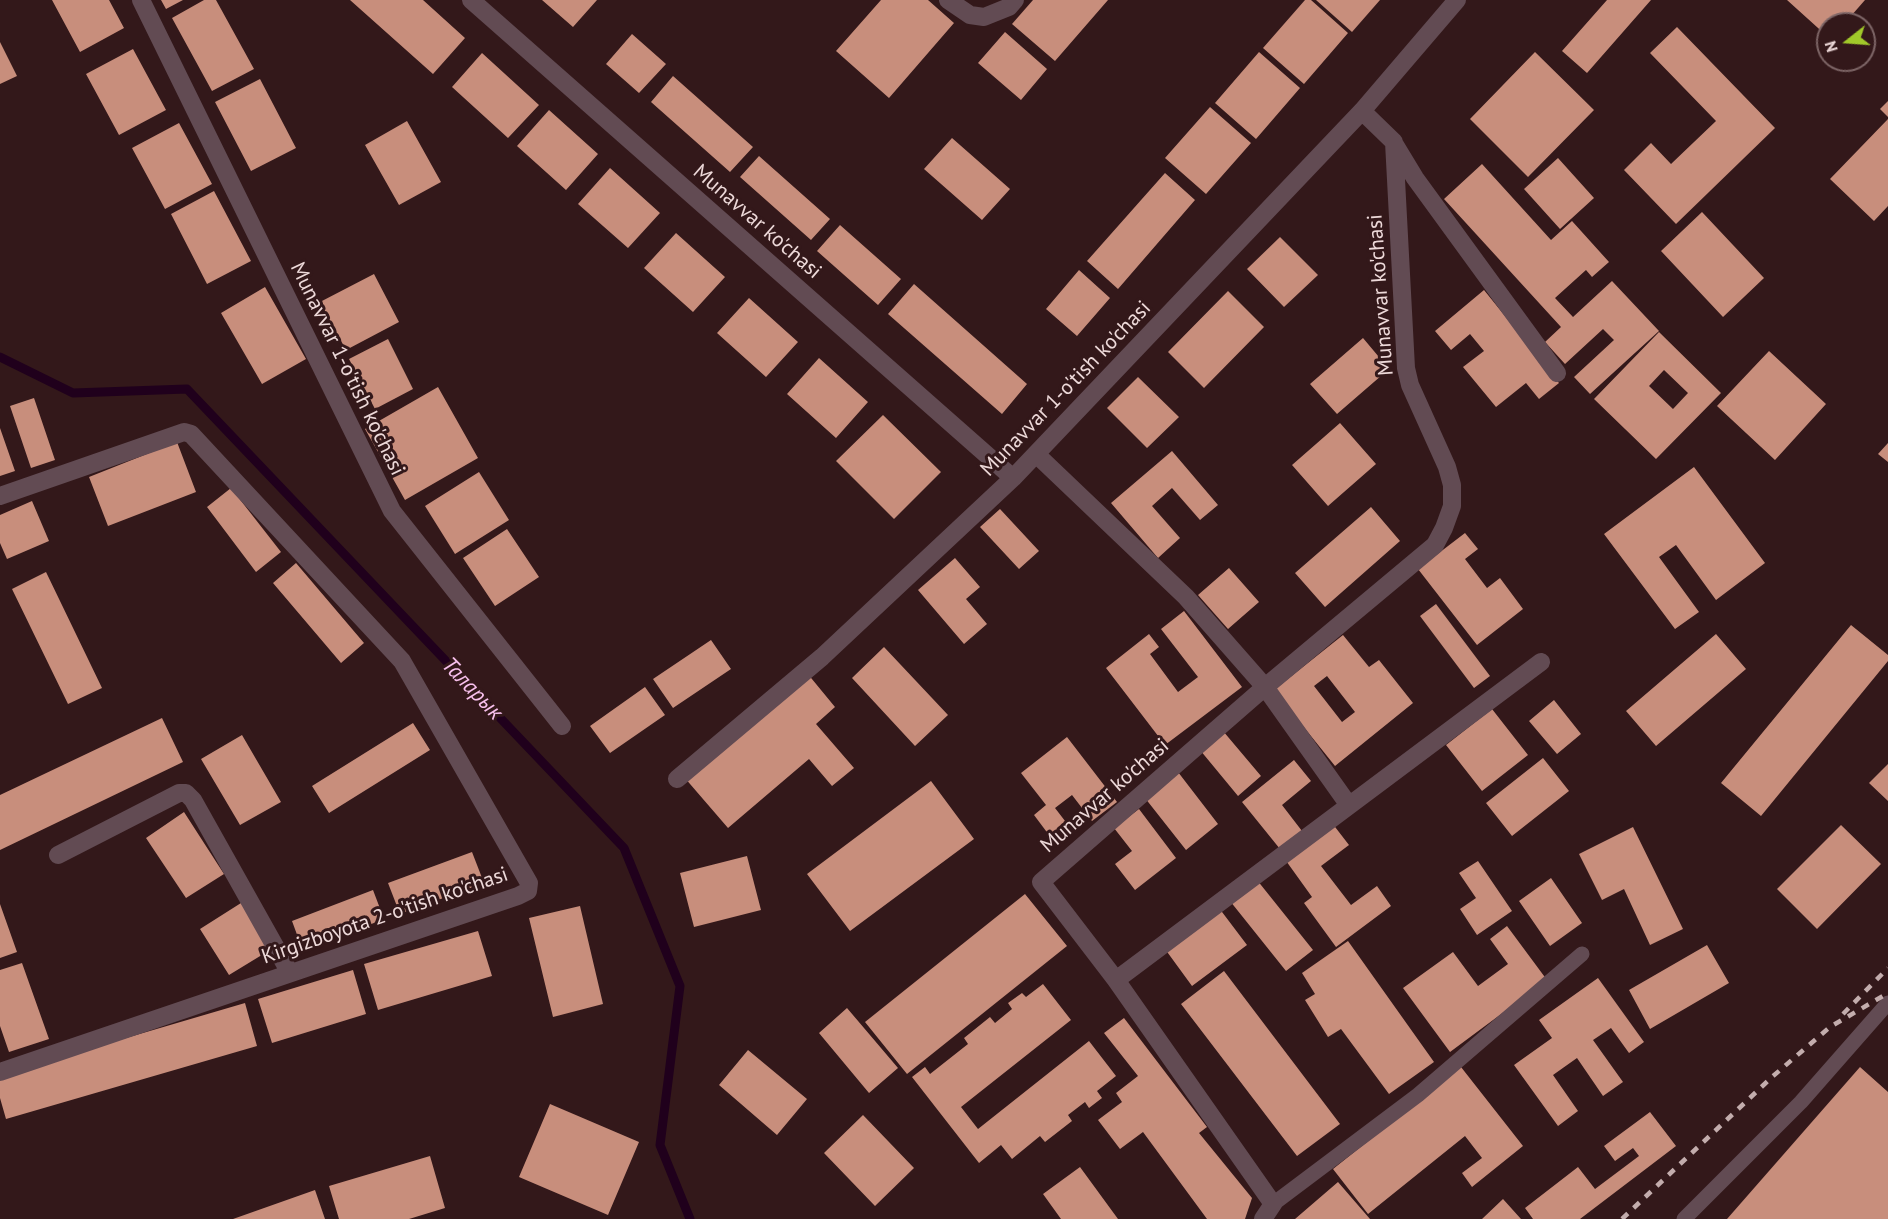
<!DOCTYPE html>
<meta charset="utf-8">
<style>
body{margin:0}
#map{position:relative;width:1888px;height:1219px;overflow:hidden;background:#33181a;font-family:"PT Sans",sans-serif}
canvas{display:block}
.north{position:absolute;left:1816px;top:12px;width:60px;height:60px;box-sizing:border-box;background:#33181a;border:2px solid #7d6566;border-radius:50%;rotate:253deg;font-size:16px;font-weight:700;line-height:24px;text-align:center;color:#edd9d9}
.north::after{content:'';display:block;margin:auto;width:21px;height:27px;background:#a1c92a;clip-path:polygon(50% 0,100% 100%,50% 72%,0 100%)}
</style>
<div id="map">
<canvas width="1888" height="1219"></canvas>
<div class="north">N</div>
</div>
<script>
const ctx = document.querySelector('canvas').getContext('2d');
ctx.lineJoin = 'round';
function toPath(rows) {
  const path = new Path2D();
  for (const r of rows) {
    path.moveTo(r[0], r[1]);
    for (let i = 2; i < r.length; i += 2) path.lineTo(r[i], r[i + 1]);
  }
  return path;
}
function stroke(path, color, width, dash) {
  ctx.strokeStyle = color;
  ctx.lineWidth = width;
  ctx.lineCap = dash ? 'butt' : 'round';
  ctx.setLineDash(dash || []);
  ctx.stroke(path);
}
function fill(path, color) {
  ctx.fillStyle = color;
  ctx.fill(path, 'evenodd');
}
function label(font, color, halo, rows, align = 'center') {
  ctx.font = font + ' "PT Sans",sans-serif';
  ctx.lineWidth = 6;
  ctx.setLineDash([]);
  ctx.textBaseline = 'middle';
  ctx.strokeStyle = halo;
  ctx.fillStyle = color;
  for (const [text, x, y, turn = 0] of rows) {
    ctx.save();
    ctx.translate(x, y);
    ctx.rotate((+turn || 0) * Math.PI / 180);
    ctx.textAlign = isNaN(turn) ? turn : align;
    if (halo) ctx.strokeText(text, 0, 0);
    ctx.fillText(text, 0, 0);
    ctx.restore();
  }
}
stroke(toPath([
 [0,357,73,393,187,389,624,848,680,986,660,1145,690,1219]
]), '#20001c', 9);
fill(toPath([
 [52,0,109,0,124,28,80,52],
 [161,0,183,0,166,9],
 [204,0,216,0,254,69,212,91,172,18],
 [350,0,423,0,465,38,433,74],
 [542,0,597,0,573,27],
 [881,0,928,0,954,23,889,98,836,51],
 [1033,0,1108,0,1055,61,1012,24],
 [1305,0,1311,0,1348,33,1304,84,1263,48],
 [1316,0,1380,0,1352,32],
 [1607,0,1651,0,1587,73,1562,51],
 [1787,0,1865,0,1844,24,1828,24,1828,37],
 [1677,27,1775,128,1676,224,1624,170,1651,143,1671,164,1716,121,1650,53],
 [1005,32,1047,69,1021,100,978,63],
 [632,34,666,64,639,93,606,64],
 [0,42,17,76,0,84],
 [133,49,166,110,119,135,86,74],
 [1259,52,1300,88,1256,139,1215,103],
 [1535,52,1594,110,1528,177,1470,119],
 [482,53,539,105,508,138,452,87],
 [673,76,753,147,730,172,651,102],
 [260,79,296,148,251,171,215,102],
 [1888,101,1888,117,1880,109],
 [1210,107,1251,143,1206,194,1165,158],
 [549,110,598,154,566,190,517,146],
 [1888,119,1888,206,1874,221,1830,179],
 [407,121,441,182,399,205,365,145],
 [179,123,212,184,165,209,132,148],
 [952,138,1010,189,982,220,924,169],
 [759,156,830,219,811,240,740,177],
 [1558,158,1594,198,1560,229,1524,189],
 [1482,164,1551,240,1572,221,1609,262,1592,277,1586,270,1555,298,1573,317,1612,281,1659,331,1590,394,1574,377,1614,340,1603,329,1565,364,1545,342,1561,327,1444,199],
 [610,168,660,213,628,248,578,204],
 [1165,173,1195,200,1118,289,1087,261],
 [214,191,251,261,207,284,171,214],
 [1702,212,1764,278,1723,317,1661,251],
 [840,225,901,279,878,305,817,251],
 [676,233,725,277,693,312,644,268],
 [1280,237,1318,275,1284,307,1247,269],
 [1079,270,1110,298,1077,336,1046,309],
 [374,274,399,322,346,350,320,302],
 [914,284,1027,384,1002,414,888,314],
 [265,287,306,359,262,384,221,313],
 [1484,290,1559,383,1539,399,1526,383,1496,407,1463,367,1484,351,1470,334,1451,350,1435,331],
 [1228,291,1264,327,1204,388,1168,352],
 [749,298,798,342,766,377,717,333],
 [1659,332,1721,393,1656,459,1594,399],
 [1664,370,1688,393,1673,409,1649,386],
 [1363,338,1389,369,1337,414,1310,384],
 [388,339,413,389,375,409,349,359],
 [1769,351,1826,404,1775,460,1717,406],
 [819,358,868,402,836,438,787,394],
 [1138,377,1179,417,1147,448,1107,408],
 [438,387,478,458,405,500,365,429],
 [34,398,55,460,31,468,10,406],
 [883,415,941,472,894,519,836,461],
 [1340,423,1376,464,1328,506,1292,465],
 [0,428,15,471,0,476],
 [177,442,196,492,108,526,89,477],
 [1888,443,1888,462,1878,454],
 [1172,451,1218,505,1200,520,1172,488,1152,506,1180,538,1158,558,1111,503],
 [1694,467,1765,563,1716,600,1676,545,1659,557,1699,612,1675,629,1604,534],
 [479,472,509,520,455,554,425,506],
 [231,488,281,552,256,572,207,507],
 [32,501,49,541,7,559,0,543,0,515],
 [1371,507,1400,541,1325,607,1295,573],
 [1000,509,1039,551,1019,569,980,527],
 [507,529,539,577,495,606,463,558],
 [1465,533,1478,549,1465,559,1487,588,1500,578,1523,609,1477,645,1418,569],
 [955,558,980,587,966,599,987,624,964,644,918,590],
 [296,563,364,643,341,663,273,583],
 [1229,568,1259,602,1228,629,1198,595],
 [46,572,102,688,68,704,12,589],
 [1436,604,1490,676,1474,688,1420,616],
 [1184,611,1242,687,1165,745,1106,668,1149,634,1159,647,1150,654,1178,692,1198,677,1161,629],
 [1851,625,1888,655,1888,661,1761,816,1721,783],
 [1716,634,1746,669,1656,746,1626,711],
 [1343,635,1369,667,1379,660,1413,703,1335,766,1274,690],
 [1327,676,1355,712,1342,722,1314,686],
 [711,640,731,669,673,708,653,679],
 [884,647,948,715,915,746,852,678],
 [807,673,835,707,816,724,854,768,832,786,809,759,728,828,684,777],
 [645,687,665,715,610,753,590,726],
 [1554,700,1581,734,1557,754,1529,721],
 [1492,709,1528,755,1482,791,1446,745],
 [162,718,183,762,0,850,0,795],
 [413,723,430,750,329,813,312,786],
 [1223,731,1261,776,1238,796,1200,750],
 [242,735,281,802,240,825,201,759],
 [1067,737,1117,802,1092,821,1072,795,1055,808,1072,830,1055,843,1034,815,1046,805,1021,773],
 [1543,758,1569,791,1512,836,1486,803],
 [1294,760,1311,781,1282,805,1302,831,1280,849,1242,802],
 [1888,764,1888,801,1869,783],
 [1178,772,1218,824,1186,850,1145,798],
 [931,781,974,839,850,931,807,874],
 [1139,809,1176,858,1135,890,1115,864,1132,851,1114,828],
 [184,812,224,874,186,898,146,838],
 [1332,823,1349,845,1321,866,1351,905,1377,886,1391,906,1336,947,1304,903,1312,897,1284,858],
 [1841,825,1881,864,1817,929,1777,889],
 [1633,827,1683,929,1650,945,1624,889,1602,900,1579,854],
 [472,852,484,883,400,914,388,883],
 [747,856,761,910,694,927,680,873],
 [1478,861,1512,911,1477,935,1460,909,1476,898,1459,873],
 [1551,878,1582,923,1550,946,1519,901],
 [1257,880,1313,950,1286,971,1230,901],
 [373,890,384,919,303,951,292,921],
 [1025,894,1067,946,907,1074,865,1022],
 [241,903,270,950,229,975,200,929],
 [0,904,17,952,0,958],
 [580,906,603,1004,553,1017,529,918],
 [1219,908,1247,945,1192,986,1165,949],
 [1507,926,1547,980,1450,1052,1403,988,1453,952,1478,986,1508,964,1490,939],
 [478,931,492,976,378,1010,364,964],
 [1348,941,1434,1062,1389,1094,1341,1029,1328,1037,1305,1000,1315,994,1302,973],
 [1707,945,1729,983,1650,1029,1629,990],
 [22,963,49,1039,9,1052,0,1026,0,970],
 [353,970,366,1014,272,1043,258,999],
 [1224,971,1340,1124,1297,1156,1181,1004],
 [1598,978,1644,1042,1629,1053,1611,1028,1593,1040,1623,1082,1603,1096,1577,1058,1553,1075,1578,1111,1558,1126,1514,1065,1552,1038,1539,1020],
 [1043,984,1071,1020,961,1107,978,1129,1089,1041,1116,1076,1097,1091,1102,1098,1089,1108,1085,1102,1068,1115,1072,1121,1045,1142,1040,1136,1012,1159,1001,1145,979,1163,912,1077,925,1067,930,1074,968,1044,964,1038,990,1017,995,1023,1012,1009,1008,1003,1022,993,1026,997],
 [245,1003,257,1046,6,1119,0,1098,0,1075],
 [847,1008,898,1068,869,1093,819,1033],
 [1124,1018,1207,1127,1199,1133,1252,1198,1245,1219,1207,1219,1143,1132,1120,1149,1098,1120,1122,1102,1116,1093,1138,1076,1104,1033],
 [748,1050,807,1099,777,1135,719,1085],
 [1461,1067,1523,1146,1472,1187,1462,1173,1482,1158,1465,1136,1368,1214,1333,1169],
 [1860,1067,1888,1092,1888,1219,1727,1219],
 [550,1104,639,1142,608,1215,519,1177],
 [1650,1112,1676,1146,1580,1219,1533,1219,1525,1208,1578,1167,1595,1189,1639,1156,1633,1148,1615,1161,1604,1146],
 [863,1115,914,1168,875,1206,824,1153],
 [430,1156,445,1208,409,1219,339,1219,329,1186],
 [1080,1167,1118,1219,1061,1219,1043,1194],
 [1338,1182,1370,1219,1295,1219],
 [315,1190,325,1219,233,1219],
 [1503,1199,1521,1219,1482,1219]
]), '#c88e7c');
stroke(toPath([
 [1273,1204,1418,1095,1582,954],
 [1684,1219,1801,1102,1888,1003]
]), '#624b53', 15);
stroke(toPath([
 [141,0,392,511,562,726],
 [471,0,1013,478],
 [948,0,970,15,984,17,1009,7,1015,0],
 [1395,145,1415,178,1557,373],
 [1036,454,1186,597,1265,687,1348,804],
 [0,496,184,432,191,434,402,661,529,883,528,891,518,896,0,1072],
 [677,779,822,657,1013,478,1362,111,1457,0],
 [58,855,179,793,186,793,193,800,290,973],
 [1116,980,1541,662],
 [1263,1219,1273,1204,1116,980,1041,882,1265,687,1435,545,1444,528,1452,506,1452,485,1447,467,1410,385,1406,368,1394,142,1362,111]
]), '#624b53', 18);
stroke(toPath([
 [1843,1014,1888,968],
 [1622,1219,1772,1077,1830,1027,1888,993]
]), '#c3adad', 4.5, [8, 8]);
label('21px', '#edd9d9', '#33181a', [
 ["Munavvar ko'chasi",757,222,41],
 ["Munavvar ko'chasi",1381,295,-94],
 ["Munavvar 1-o'tish ko'chasi",347,369,64],
 ["Munavvar 1-o'tish ko'chasi",1066,389,-46],
 ["Munavvar ko'chasi",1105,796,-41],
 ["Kirgizboyota 2-o'tish ko'chasi",385,916,-19]
]);
label('italic 22px', '#f8c0ed', '#33181a', [
 ["Таларык",472,689,46]
]);
</script>
